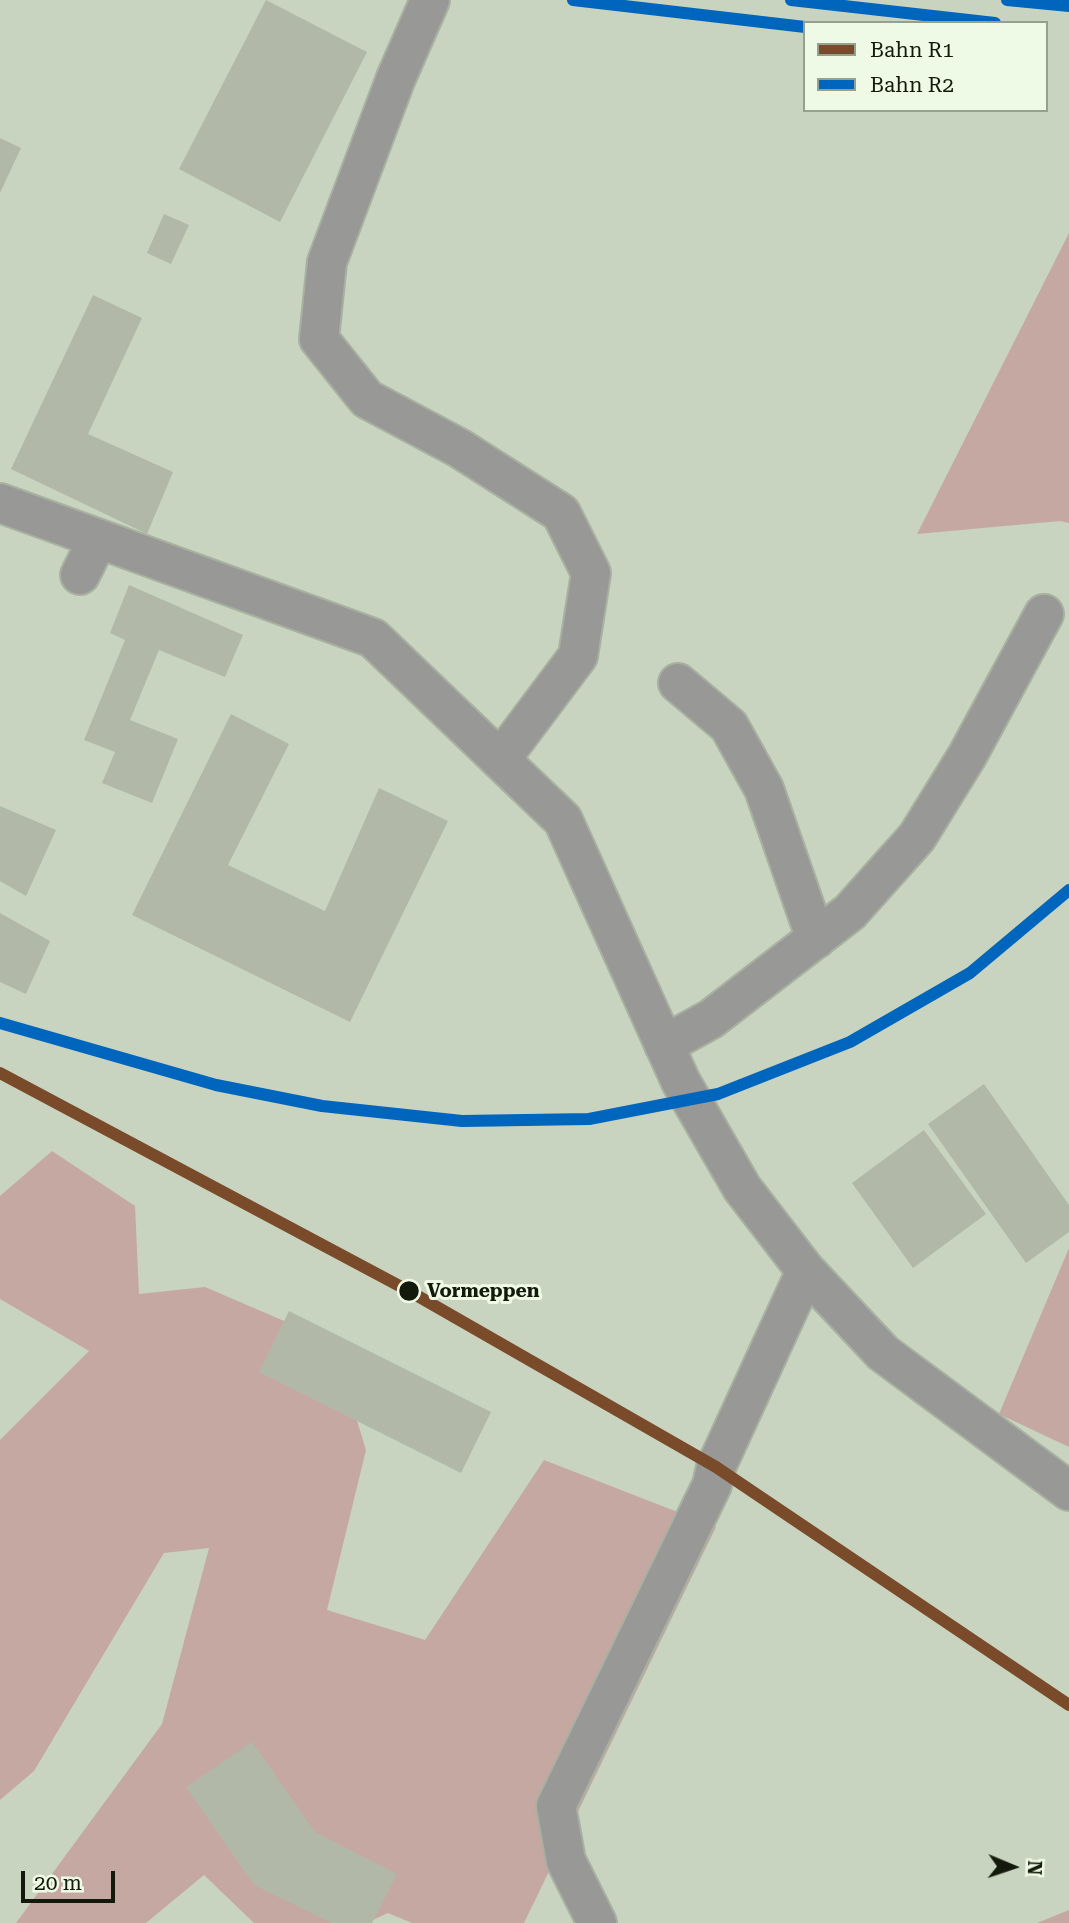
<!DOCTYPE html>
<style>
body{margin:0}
#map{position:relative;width:1069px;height:1923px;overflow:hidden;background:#c8d4bf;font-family:"Roboto Serif",serif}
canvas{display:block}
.legend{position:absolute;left:803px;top:21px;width:245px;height:91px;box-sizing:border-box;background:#eef9e6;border:2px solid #96a08f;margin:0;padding:9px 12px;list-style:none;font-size:21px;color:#131a0c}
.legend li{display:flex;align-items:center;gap:14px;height:35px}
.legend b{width:35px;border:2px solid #96a08f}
.north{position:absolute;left:978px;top:1832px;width:70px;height:70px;-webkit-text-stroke:5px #eef9e6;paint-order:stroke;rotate:92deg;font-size:19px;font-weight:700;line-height:28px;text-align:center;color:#131a0c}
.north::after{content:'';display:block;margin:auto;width:24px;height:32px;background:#131a0c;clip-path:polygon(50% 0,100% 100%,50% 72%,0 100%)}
.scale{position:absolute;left:21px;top:1871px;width:94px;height:32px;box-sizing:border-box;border:4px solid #131a0c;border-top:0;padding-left:9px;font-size:21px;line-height:24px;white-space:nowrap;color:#131a0c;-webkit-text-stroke:5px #eef9e6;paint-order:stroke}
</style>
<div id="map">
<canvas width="1069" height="1923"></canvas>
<ul class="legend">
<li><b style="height:9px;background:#7a4b2a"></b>Bahn R1</li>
<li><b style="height:9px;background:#0065bd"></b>Bahn R2</li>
</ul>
<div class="north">N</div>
<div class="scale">20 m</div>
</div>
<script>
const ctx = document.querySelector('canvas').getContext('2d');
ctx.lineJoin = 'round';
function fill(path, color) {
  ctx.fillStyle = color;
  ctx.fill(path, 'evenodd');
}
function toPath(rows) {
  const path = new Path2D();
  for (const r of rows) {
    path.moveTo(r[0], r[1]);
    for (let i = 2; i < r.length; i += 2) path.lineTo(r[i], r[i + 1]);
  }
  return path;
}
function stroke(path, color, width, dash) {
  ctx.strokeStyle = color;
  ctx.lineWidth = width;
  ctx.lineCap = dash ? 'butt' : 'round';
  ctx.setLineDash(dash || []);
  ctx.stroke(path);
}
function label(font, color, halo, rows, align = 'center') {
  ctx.font = font + ' "Roboto Serif",serif';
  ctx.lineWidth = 6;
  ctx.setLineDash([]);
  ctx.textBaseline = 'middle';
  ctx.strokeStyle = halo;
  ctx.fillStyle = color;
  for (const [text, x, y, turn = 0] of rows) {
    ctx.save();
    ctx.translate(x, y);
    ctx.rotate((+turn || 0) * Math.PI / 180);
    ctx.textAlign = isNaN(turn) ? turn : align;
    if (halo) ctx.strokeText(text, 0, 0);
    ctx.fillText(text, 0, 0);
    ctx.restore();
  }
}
fill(toPath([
 [1069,233,1069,523,1060,521,917,534],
 [52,1151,135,1206,139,1294,205,1287,333,1342,366,1450,327,1610,425,1640,544,1460,716,1527,524,1923,412,1923,388,1913,366,1923,254,1923,204,1875,146,1923,16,1923,162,1724,209,1548,164,1553,34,1771,0,1800,0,1440,89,1351,0,1299,0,1196],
 [1069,1248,1069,1447,999,1414],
 [1069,1910,1069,1923,1037,1923]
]), '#c6a8a3');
fill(toPath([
 [266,0,367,52,280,222,179,169],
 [0,138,21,148,0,193],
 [164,214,189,225,171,264,147,253],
 [93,295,142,318,88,434,173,472,147,534,11,469],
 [129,585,243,635,225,677,159,650,130,720,178,739,152,803,102,783,115,752,84,740,125,640,110,633],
 [231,714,289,744,228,865,325,911,379,788,448,821,350,1022,132,915],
 [0,806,56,830,26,896,0,881],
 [0,913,50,941,26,994,0,982],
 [984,1084,1069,1205,1069,1232,1026,1263,928,1124],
 [924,1130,986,1214,913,1268,852,1183],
 [289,1311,491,1412,461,1473,259,1372],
 [252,1742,315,1832,397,1874,372,1923,332,1923,254,1885,186,1787]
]), '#b2b8a7');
const minor = toPath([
 [430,0,396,78,327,262,319,339,367,399,459,448,561,513,591,573,578,656,500,760],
 [0,503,373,638,563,820,681,1082,742,1188,806,1271,883,1353,1069,1491],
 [80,575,98,539],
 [678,683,729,726,764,789,816,939],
 [664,1045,711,1019,850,912,917,837,967,756,1044,614],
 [597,1923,566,1861,556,1806,712,1485,716,1467,806,1271]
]);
stroke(minor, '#a8b1a0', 42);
stroke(minor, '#989897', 38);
stroke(toPath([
 [0,1073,409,1291,716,1467,1069,1705]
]), '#7a4b2a', 12);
stroke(toPath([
 [573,0,805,27],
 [791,0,995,23],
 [1007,0,1069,6],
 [0,1023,216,1085,322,1106,462,1121,589,1119,718,1094,850,1042,970,973,1069,890]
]), '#0065bd', 12);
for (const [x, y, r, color] of [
 [409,1291,11,"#131a0c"]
]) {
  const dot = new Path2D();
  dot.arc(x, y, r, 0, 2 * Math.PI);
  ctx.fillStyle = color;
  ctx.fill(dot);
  stroke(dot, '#eef9e6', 2.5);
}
label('bold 19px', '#131a0c', '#eef9e6', [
 ["Vormeppen",427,1291]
], 'left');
</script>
